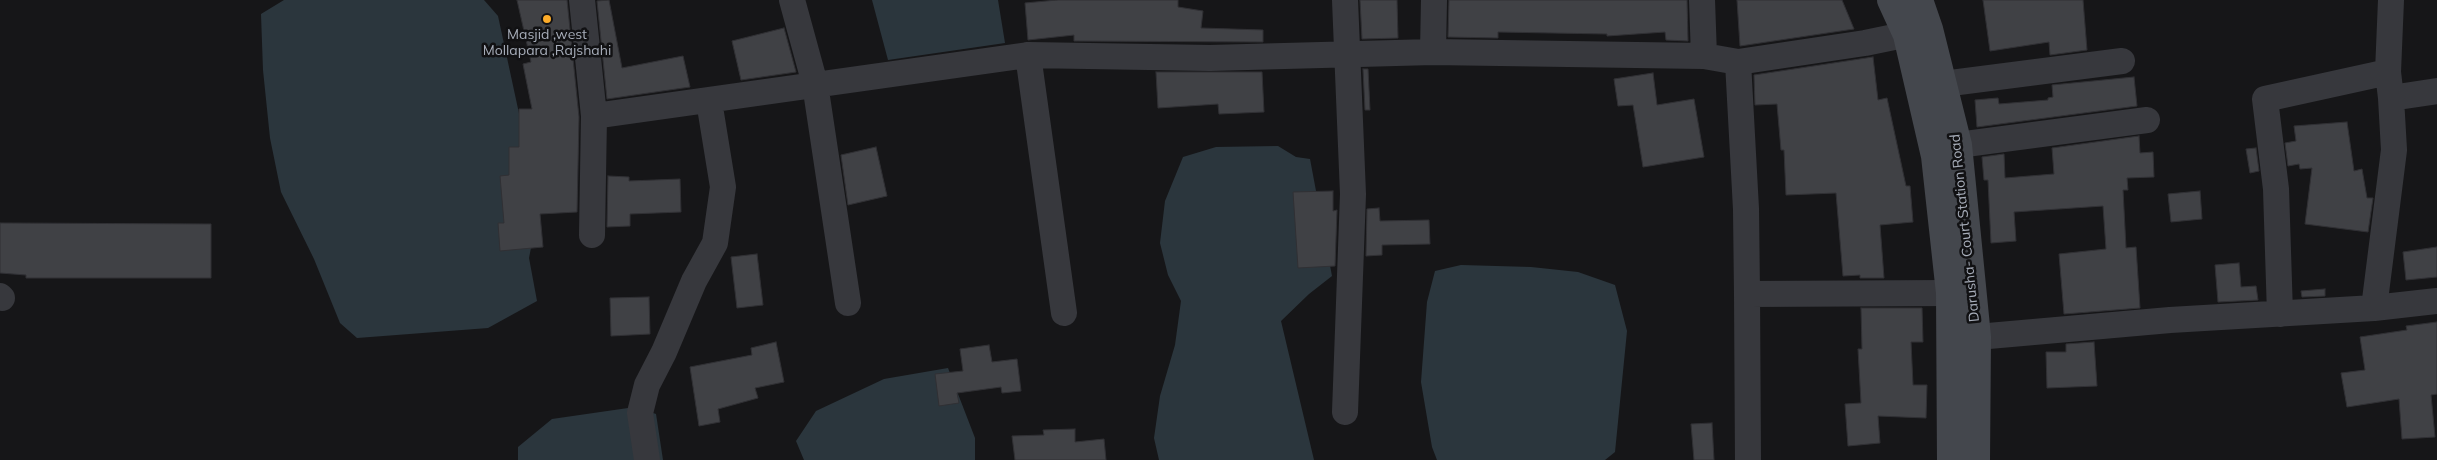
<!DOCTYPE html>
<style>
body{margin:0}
canvas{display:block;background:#161618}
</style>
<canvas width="2437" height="460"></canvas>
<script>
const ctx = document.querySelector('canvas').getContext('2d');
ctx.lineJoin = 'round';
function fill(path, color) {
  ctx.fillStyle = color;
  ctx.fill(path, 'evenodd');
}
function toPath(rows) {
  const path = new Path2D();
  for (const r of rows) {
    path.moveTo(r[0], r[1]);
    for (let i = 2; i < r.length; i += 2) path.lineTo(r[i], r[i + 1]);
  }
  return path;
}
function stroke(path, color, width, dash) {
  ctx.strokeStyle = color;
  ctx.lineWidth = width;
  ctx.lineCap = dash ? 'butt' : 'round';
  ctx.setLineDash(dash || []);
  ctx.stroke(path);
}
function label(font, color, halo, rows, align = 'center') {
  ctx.font = font + ' Mulish,sans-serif';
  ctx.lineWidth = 5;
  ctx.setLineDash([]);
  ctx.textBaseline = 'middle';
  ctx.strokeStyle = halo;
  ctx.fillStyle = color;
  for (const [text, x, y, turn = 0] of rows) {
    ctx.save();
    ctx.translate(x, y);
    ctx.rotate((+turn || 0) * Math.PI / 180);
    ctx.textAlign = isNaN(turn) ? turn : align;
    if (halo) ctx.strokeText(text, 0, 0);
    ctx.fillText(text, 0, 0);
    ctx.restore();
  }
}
fill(toPath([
 [284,0,484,0,498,16,523,132,542,191,529,258,537,301,488,328,357,338,340,323,314,259,281,192,270,138,263,70,261,14],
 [872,0,998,0,1005,43,888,60],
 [1278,146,1296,157,1310,159,1332,276,1309,294,1281,321,1314,460,1159,460,1154,438,1160,396,1175,345,1181,301,1168,275,1160,243,1165,201,1183,157,1216,147],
 [1461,265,1531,267,1578,272,1615,285,1627,331,1615,452,1605,460,1437,460,1432,447,1421,382,1427,302,1435,271],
 [948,368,975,438,975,460,804,460,796,441,816,411,884,379],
 [635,407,656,414,663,460,518,460,518,447,552,419]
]), '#2b363d');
const building = toPath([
 [517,0,567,0,579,117,577,212,540,214,543,247,500,251,498,223,504,223,500,176,509,175,509,147,519,147,519,109,532,109,523,64,531,62,517,0],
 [609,0,622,68,683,56,690,87,607,99,597,1,609,0],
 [1057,0,1178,0,1178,7,1203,11,1201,28,1263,30,1263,42,1074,41,1074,35,1028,40,1025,3,1057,0],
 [1360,0,1397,0,1398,38,1362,39,1360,0],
 [1449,0,1687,0,1688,41,1666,40,1665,32,1607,36,1607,34,1498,32,1498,38,1448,37,1449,0],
 [1737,0,1842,0,1854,29,1740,46,1737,0],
 [1983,0,2083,0,2087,50,2050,55,2049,42,1990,51,1983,0],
 [784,28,796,72,741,80,732,41,784,28],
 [1873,57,1878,100,1887,98,1906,186,1910,186,1913,222,1880,225,1884,278,1860,278,1860,275,1843,276,1836,193,1786,195,1784,150,1781,150,1777,104,1755,105,1754,75,1873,57],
 [1363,69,1368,69,1370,110,1365,110,1363,69],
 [1156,72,1262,72,1264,112,1219,114,1218,104,1158,108,1156,72],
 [1653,73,1657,105,1694,99,1704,157,1643,167,1633,105,1618,106,1614,79,1653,73],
 [2134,77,2137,106,1977,127,1975,100,1998,98,1999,104,2048,100,2048,98,2053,97,2052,85,2134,77],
 [2347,122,2354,171,2362,169,2367,198,2373,198,2368,232,2305,224,2312,168,2300,169,2299,164,2288,166,2285,143,2296,141,2294,126,2347,122],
 [2139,136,2140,153,2153,152,2154,177,2127,178,2128,190,2123,190,2126,248,2136,247,2140,308,2064,314,2059,254,2106,249,2103,206,2014,212,2016,241,1991,243,1988,180,1984,180,1982,157,2004,154,2005,178,2054,174,2052,148,2139,136],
 [876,147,887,196,848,205,841,155,876,147],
 [2256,148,2259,171,2250,173,2246,149,2256,148],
 [608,176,629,177,629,181,680,179,681,212,630,214,630,226,607,227,608,176],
 [1333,191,1333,211,1337,210,1335,266,1298,268,1293,192,1333,191],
 [2200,191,2202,219,2171,222,2168,194,2200,191],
 [1379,208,1380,221,1429,220,1430,244,1382,245,1382,255,1366,256,1367,209,1379,208],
 [0,223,211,224,211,278,26,278,26,275,0,273,0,223],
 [2437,247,2437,277,2406,280,2403,252,2437,247],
 [757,254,763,305,737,308,731,257,757,254],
 [2239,263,2241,287,2256,286,2258,300,2218,302,2215,265,2239,263],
 [2325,289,2325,296,2302,297,2301,291,2325,289],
 [649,297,650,334,611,336,610,298,649,297],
 [1861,308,1922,308,1923,342,1911,342,1913,385,1927,385,1926,418,1878,416,1880,443,1848,446,1845,404,1861,403,1858,349,1862,349,1861,308],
 [2437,322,2437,394,2431,395,2435,437,2402,439,2399,399,2347,407,2341,373,2365,370,2360,337,2407,330,2406,326,2437,322],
 [776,342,784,382,755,388,758,398,718,409,720,422,699,426,690,367,752,355,751,348,776,342],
 [2094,342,2097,386,2047,388,2046,352,2066,352,2066,344,2094,342],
 [989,345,992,362,1017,359,1021,391,1002,393,1001,387,957,393,959,403,939,406,935,374,963,371,960,349,989,345],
 [1712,423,1714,460,1694,460,1691,424,1712,423],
 [1075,429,1075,442,1104,439,1106,460,1015,460,1012,436,1044,435,1043,430,1075,429]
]);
fill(building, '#404145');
stroke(building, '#303034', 1);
stroke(toPath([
 [582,0,594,116,592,235],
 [792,0,815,84,848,303],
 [1345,0,1353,194,1345,412],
 [1702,0,1704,56],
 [1433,52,1434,0],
 [1028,55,1064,313],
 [1738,62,1746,209,1747,294,1950,293],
 [2388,72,2391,0],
 [1943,84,2122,61],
 [594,116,1028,55,1210,58,1433,52,1704,56,1738,62,1865,43,1928,30],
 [1958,145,2147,120],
 [1747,294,1748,460],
 [0,296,2,298],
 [2374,308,2394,150,2391,98],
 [2280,314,2276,189,2265,99,2388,72,2391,98,2437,91],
 [1977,337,2170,320,2374,308,2437,301],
 [647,460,640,413,647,385,664,352,694,281,715,243,723,187,709,101]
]), '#37383d', 26);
stroke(toPath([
 [1891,0,1907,35,1935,156,1950,293,1951,460],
 [1919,0,1929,29,1958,145,1977,337,1976,460]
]), '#44474d', 28);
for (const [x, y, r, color] of [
 [547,19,5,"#fdac29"]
]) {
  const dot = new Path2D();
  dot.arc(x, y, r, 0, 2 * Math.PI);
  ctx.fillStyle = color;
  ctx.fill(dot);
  stroke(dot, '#111113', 2);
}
label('14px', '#a7adb9', '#111113', [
 ["Masjid ,west",547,35],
 ["Mollapara ,Rajshahi",547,51]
]);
label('14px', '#a7adb9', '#111113', [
 ["Darusha- Court Station Road",1965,228,-96]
]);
</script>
